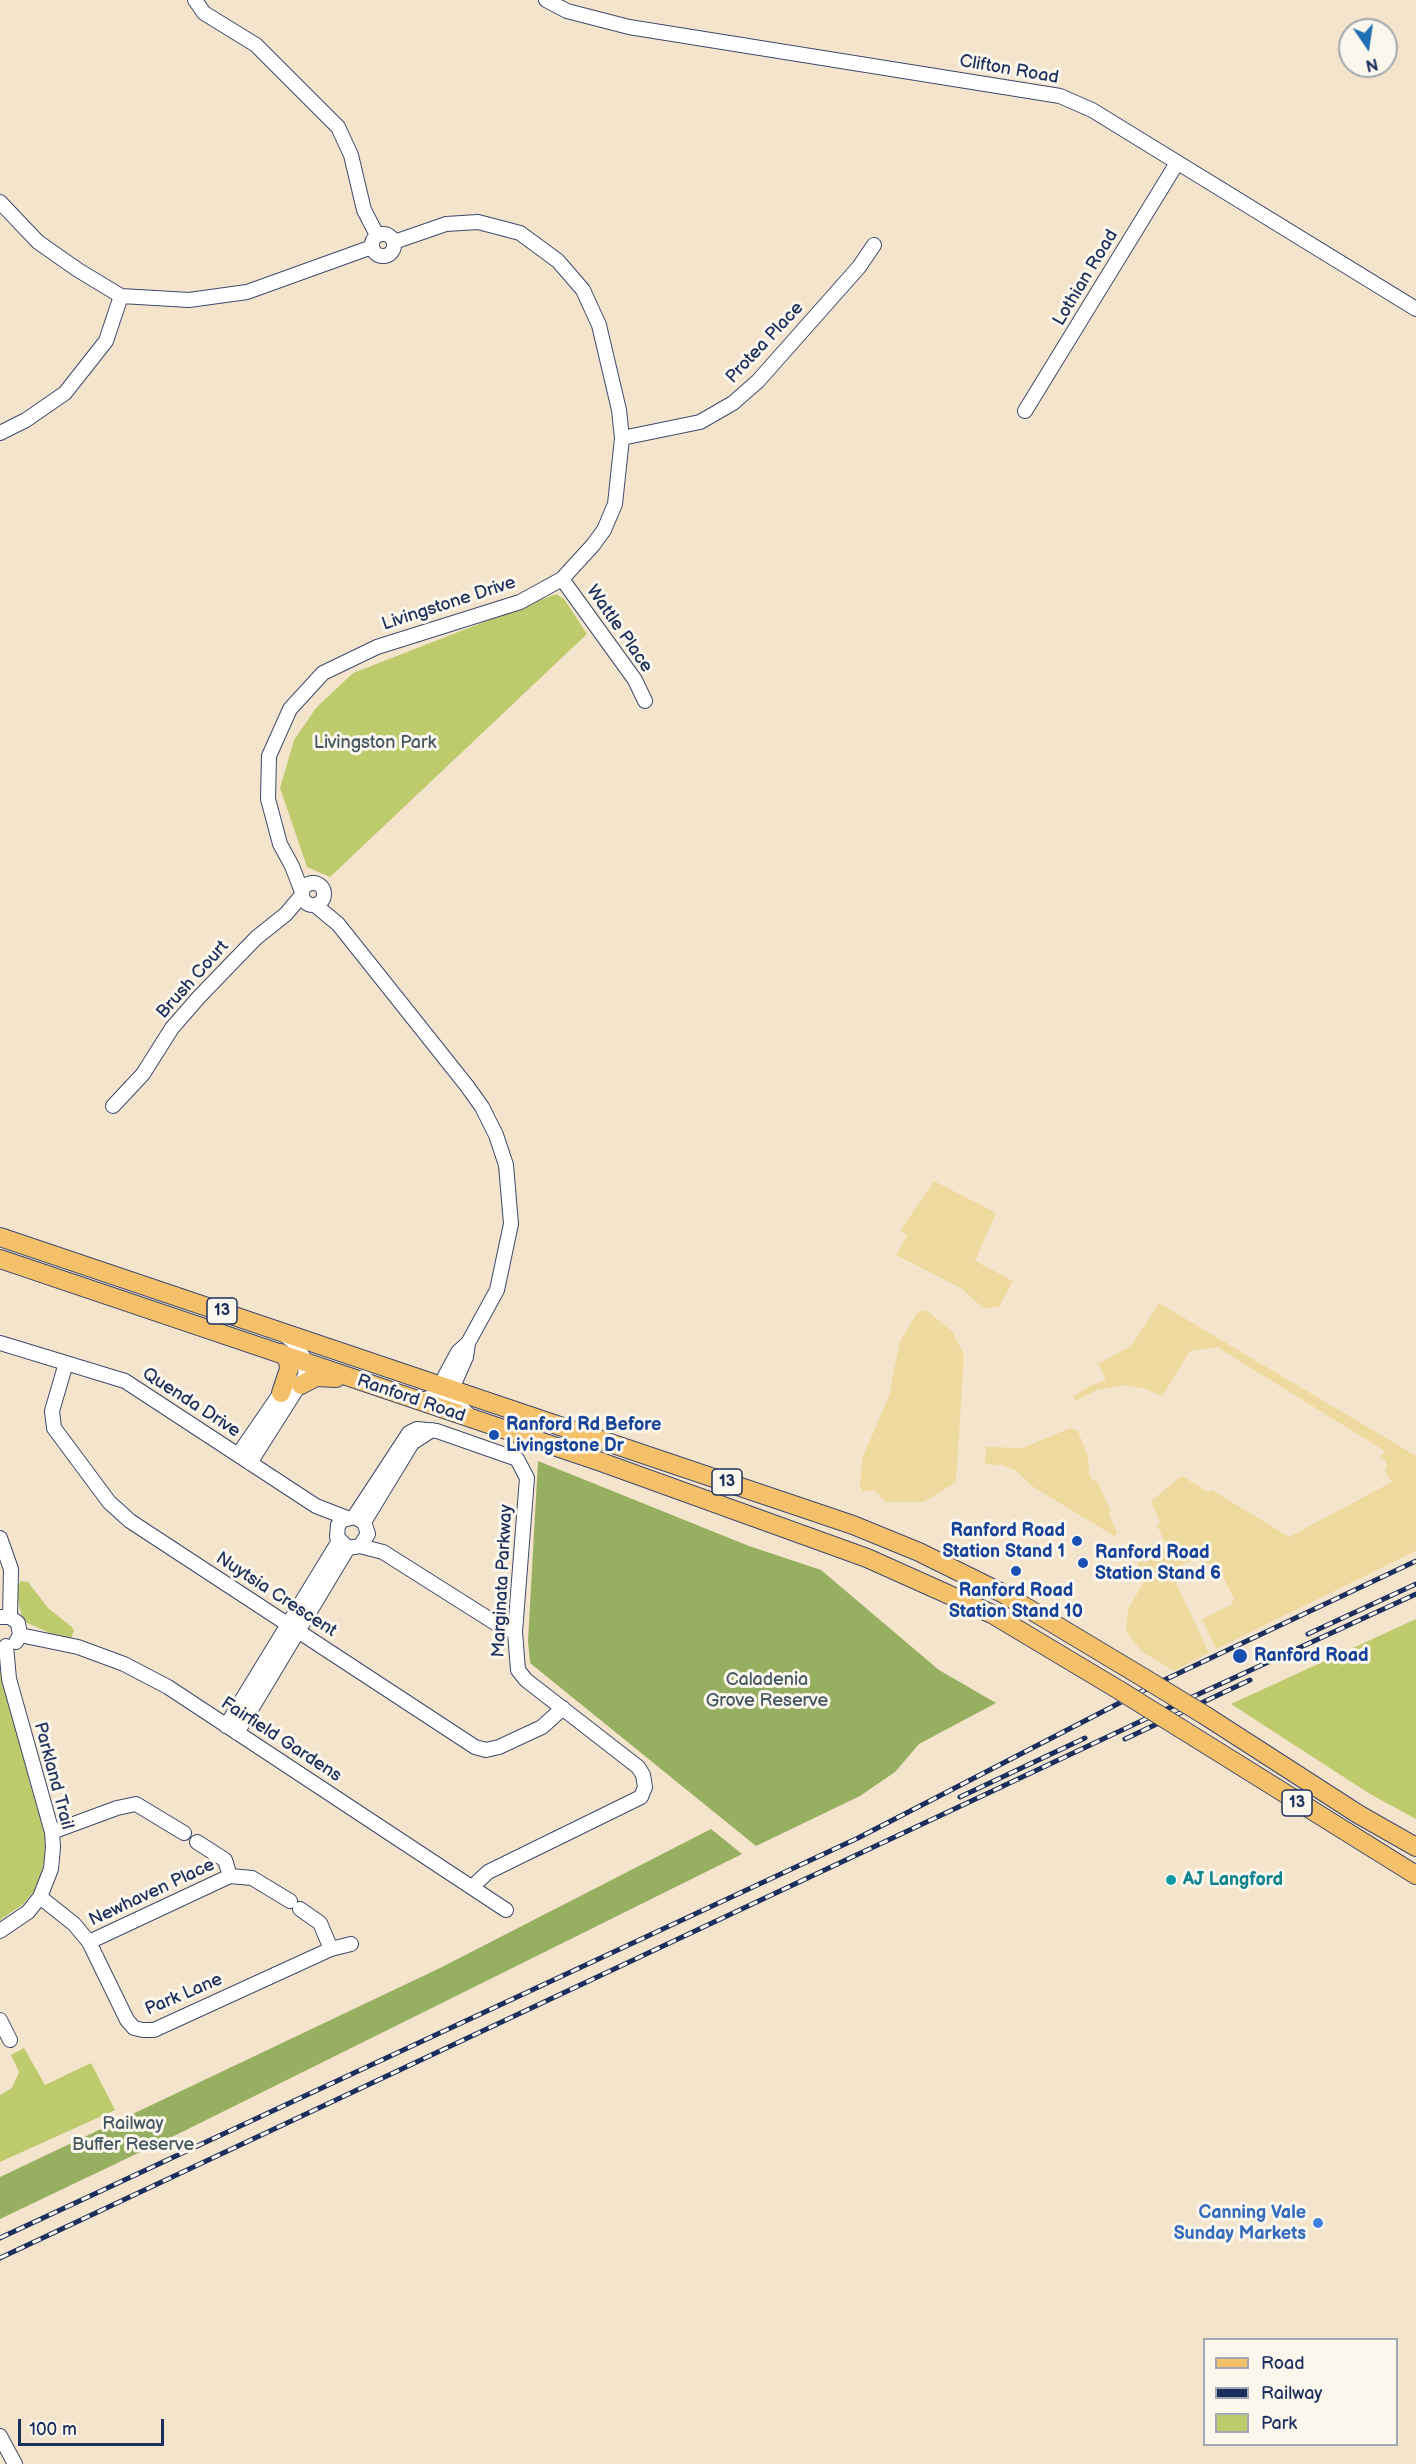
<!DOCTYPE html>
<style>
body{margin:0}
#map{position:relative;width:1416px;height:2464px;overflow:hidden;background:#f5e4cc;font-family:"Balsamiq Sans",sans-serif}
canvas{display:block}
.legend{position:absolute;left:1203px;top:2338px;width:195px;height:108px;box-sizing:border-box;background:#fbf7ec;border:2px solid #a1a7b3;margin:0;padding:8px 10px;list-style:none;font-size:18px;color:#1b2f5e}
.legend li{display:flex;align-items:center;gap:12px;height:30px}
.legend b{width:30px;border:2px solid #a1a7b3}
.north{position:absolute;left:1338px;top:18px;width:60px;height:60px;box-sizing:border-box;background:#fbf7ec;border:2px solid #a1a7b3;border-radius:50%;rotate:167deg;font-size:16px;font-weight:700;line-height:24px;text-align:center;color:#1b2f5e}
.north::after{content:'';display:block;margin:auto;width:21px;height:27px;background:#1f6fb2;clip-path:polygon(50% 0,100% 100%,50% 72%,0 100%)}
.scale{position:absolute;left:18px;top:2419px;width:146px;height:27px;box-sizing:border-box;border:3px solid #1b2f5e;border-top:0;padding-left:8px;font-size:18px;line-height:21px;white-space:nowrap;color:#1b2f5e;-webkit-text-stroke:4px #fbf7ec;paint-order:stroke}
</style>
<div id="map">
<canvas width="1416" height="2464"></canvas>
<ul class="legend">
<li><b style="height:8px;background:#f4c16a"></b>Road</li>
<li><b style="height:8px;background:#1b2f5e"></b>Railway</li>
<li><b style="height:16px;background:#bdcb6d"></b>Park</li>
</ul>
<div class="north">N</div>
<div class="scale">100 m</div>
</div>
<script>
const ctx = document.querySelector('canvas').getContext('2d');
ctx.lineJoin = 'round';
function fill(path, color) {
  ctx.fillStyle = color;
  ctx.fill(path, 'evenodd');
}
function toPath(rows) {
  const path = new Path2D();
  for (const r of rows) {
    if (r.length === 3) {
      path.moveTo(r[0] + r[2], r[1]);
      path.arc(r[0], r[1], r[2], 0, 2 * Math.PI);
      continue;
    }
    path.moveTo(r[0], r[1]);
    for (let i = 2; i < r.length; i += 2) path.lineTo(r[i], r[i + 1]);
  }
  return path;
}
function stroke(path, color, width, dash) {
  ctx.strokeStyle = color;
  ctx.lineWidth = width;
  ctx.lineCap = dash ? 'butt' : 'round';
  ctx.setLineDash(dash || []);
  ctx.stroke(path);
}
function label(font, color, halo, rows, align = 'center') {
  ctx.font = font + ' "Balsamiq Sans",sans-serif';
  ctx.lineWidth = 6;
  ctx.setLineDash([]);
  ctx.textBaseline = 'middle';
  ctx.strokeStyle = halo;
  ctx.fillStyle = color;
  for (const [text, x, y, turn = 0] of rows) {
    ctx.save();
    ctx.translate(x, y);
    ctx.rotate((+turn || 0) * Math.PI / 180);
    ctx.textAlign = isNaN(turn) ? turn : align;
    if (halo) ctx.strokeText(text, 0, 0);
    ctx.fillText(text, 0, 0);
    ctx.restore();
  }
}
fill(toPath([
 [556,594,564,599,587,634,330,877,307,867,280,788,294,740,316,708,353,673],
 [21,1581,28,1582,48,1608,72,1627,74,1631,71,1638,52,1634,23,1621,15,1589],
 [1416,1619,1416,1819,1370,1794,1231,1704],
 [0,1660,47,1833,45,1859,38,1887,22,1905,0,1920],
 [24,2048,45,2085,91,2063,115,2110,0,2162,0,2095,12,2088,19,2072,11,2055]
]), '#bdcb6d');
fill(toPath([
 [538,1461,749,1546,821,1570,939,1670,996,1703,919,1744,895,1772,860,1796,756,1846,530,1663,528,1641],
 [711,1829,742,1854,178,2134,0,2219,0,2177,440,1968]
]), '#96af60');
fill(toPath([
 [934,1181,996,1213,975,1261,1013,1281,999,1307,983,1308,961,1288,896,1255,907,1236,900,1231],
 [1159,1303,1416,1456,1416,1551,1216,1649,1202,1619,1231,1605,1234,1599,1220,1570,1203,1561,1191,1561,1170,1570,1209,1653,1174,1671,1141,1651,1126,1632,1128,1609,1144,1582,1137,1565,1140,1560,1146,1563,1150,1557,1156,1559,1165,1543,1157,1525,1160,1522,1151,1501,1182,1476,1208,1492,1212,1490,1289,1537,1392,1482,1385,1471,1387,1465,1385,1460,1381,1456,1385,1451,1217,1347,1190,1351,1162,1396,1143,1388,1124,1385,1097,1390,1076,1401,1073,1397,1091,1385,1106,1380,1098,1364,1131,1346],
 [926,1310,952,1331,964,1355,956,1482,924,1502,886,1502,874,1490,863,1492,860,1486,862,1459,889,1396,900,1341,917,1313],
 [1070,1428,1078,1431,1088,1456,1089,1473,1092,1479,1098,1483,1111,1511,1109,1514,1117,1533,1114,1536,1032,1486,1015,1470,1002,1465,985,1464,986,1447,1023,1448]
]), '#eeda9e');
const minor = toPath([
 [195,0,204,13,256,45,338,127,351,155,364,210,377,235],
 [546,0,567,11,629,27,1060,96,1092,110,1416,309],
 [0,202,38,242,78,270,121,296,189,300,247,292,372,247],
 [383,245,11],
 [1025,411,1177,163],
 [0,433,26,420,65,393,106,341,121,296],
 [622,438,700,422,733,403,758,381,859,267,874,245],
 [562,579,635,680,645,701],
 [313,894,11],
 [302,892,292,866,280,844,268,799,269,756,290,709,323,673,377,647,520,602,562,579,593,545,604,530,615,504,622,438,619,410,599,325,583,290,558,261,520,233,505,229,478,222,446,224,394,242],
 [315,905,338,924,467,1086,482,1107,496,1135,506,1165,511,1224,497,1290,468,1343,458,1352,445,1376,448,1395,468,1414],
 [113,1106,143,1074,172,1028,199,997,256,938,286,914,302,895],
 [0,1343,125,1381,316,1506,347,1518],
 [66,1363,52,1411,54,1428,109,1502,130,1521,475,1747,486,1750,499,1747,542,1727,563,1708],
 [417,1401,436,1396,455,1382,466,1357,468,1343],
 [238,1455,286,1385],
 [250,1463,305,1376,306,1361,293,1342,286,1336],
 [354,1517,364,1522,368,1534,360,1546,348,1548,337,1537,338,1525,343,1520,354,1517,409,1433,417,1429,437,1431,517,1459,527,1478,515,1632,518,1670,526,1680,638,1767,643,1775,645,1787,641,1797,488,1872,472,1887],
 [364,1522,412,1443,432,1430],
 [0,1538,11,1569,10,1617],
 [360,1546,383,1552,500,1626,515,1632],
 [0,1617,10,1617,18,1623,20,1635,16,1642],
 [20,1635,78,1647,124,1664,168,1687,506,1910],
 [226,1726,339,1541],
 [237,1733,348,1548],
 [52,1832,117,1808,136,1804,184,1833],
 [197,1842,225,1860,230,1876],
 [40,1897,74,1924,89,1942,127,2020,134,2028,143,2030,154,2030,331,1949,351,1944],
 [300,1909,320,1923,331,1949],
 [0,1931,28,1912,40,1897,51,1869,53,1847,52,1832,9,1679,6,1646],
 [89,1942,230,1876,252,1878,290,1901],
 [0,2020,10,2040],
 [0,2436,15,2464]
]);
const major = toPath([
 [0,1237,853,1525,919,1552,1004,1594,1144,1678],
 [0,1259,601,1462,867,1558,992,1614,1119,1690],
 [301,1385,316,1377,336,1378],
 [281,1393,289,1369,288,1360,281,1353],
 [1206,1716,1358,1814,1416,1847],
 [1180,1728,1416,1875]
]);
stroke(minor, '#3c4a6e', 16);
stroke(major, '#3c4a6e', 20);
stroke(minor, '#fff', 14);
stroke(major, '#f4c16a', 18);
const rail = toPath([
 [1308,1634,1416,1584],
 [1125,1739,1250,1680],
 [960,1797,1085,1738],
 [0,2238,858,1838,1160,1682,1416,1561],
 [0,2258,1188,1699,1416,1594]
]);
stroke(rail, '#1b2f5e', 5);
stroke(rail, '#fbf7ec', 3, [9]);
const majorBridge = toPath([
 [1144,1678,1206,1716],
 [1119,1690,1180,1728]
]);
stroke(majorBridge, '#3c4a6e', 20, []);
stroke(majorBridge, '#f4c16a', 18);
for (const [x, y, r, color] of [
 [494,1435,6,"#1a4fb4"],
 [1077,1541,6,"#1a4fb4"],
 [1083,1563,6,"#1a4fb4"],
 [1016,1571,6,"#1a4fb4"],
 [1240,1656,8,"#1a4fb4"],
 [1171,1880,6,"#0f9aa8"],
 [1318,2223,6,"#3f7fe0"]
]) {
  const dot = new Path2D();
  dot.arc(x, y, r, 0, 2 * Math.PI);
  ctx.fillStyle = color;
  ctx.fill(dot);
  stroke(dot, '#fbf7ec', 2);
}
for (const [x, y, w] of [
 [222,1311,30],
 [727,1482,30],
 [1297,1803,30]
]) {
  const box = new Path2D();
  box.roundRect(x - w / 2, y - 13, w, 26, 4.5);
  ctx.fillStyle = '#fbf7ec';
  ctx.fill(box);
  stroke(box, '#1b2f5e', 1.5);
}
label('bold 16px', '#1b2f5e', null, [
 ["13",222,1311],
 ["13",727,1482],
 ["13",1297,1803]
]);
label('18px', '#1b2f5e', '#fbf7ec', [
 ["Clifton Road",1009,70,10],
 ["Lothian Road",1086,278,-59],
 ["Protea Place",765,343,-47],
 ["Livingstone Drive",449,604,-18],
 ["Wattle Place",619,629,55],
 ["Brush Court",193,980,-48],
 ["Ranford Road",411,1399,19],
 ["Quenda Drive",191,1403,33],
 ["Marginata Parkway",503,1581,-87],
 ["Nuytsia Crescent",276,1595,33],
 ["Fairfield Gardens",281,1740,33],
 ["Parkland Trail",53,1776,75],
 ["Newhaven Place",152,1893,-25],
 ["Park Lane",184,1995,-23]
]);
label('18px', '#445662', '#fbf7ec', [
 ["Livingston Park",375,743],
 ["Caladenia",767,1680],
 ["Grove Reserve",767,1701],
 ["Railway",133,2124],
 ["Buffer Reserve",133,2145]
]);
label('bold 18px', '#164399', '#fbf7ec', [
 ["Ranford Rd Before",506,1425],
 ["Livingstone Dr",506,1446],
 ["Ranford Road",1065,1531,"right"],
 ["Station Stand 1",1065,1552,"right"],
 ["Ranford Road",1095,1553],
 ["Station Stand 6",1095,1574],
 ["Ranford Road",1016,1591,"center"],
 ["Station Stand 10",1016,1612,"center"],
 ["Ranford Road",1254,1656]
], 'left');
label('bold 18px', '#0d838f', '#fbf7ec', [
 ["AJ Langford",1183,1880]
], 'left');
label('bold 18px', '#366cbe', '#fbf7ec', [
 ["Canning Vale",1306,2213],
 ["Sunday Markets",1306,2234]
], 'right');
</script>
